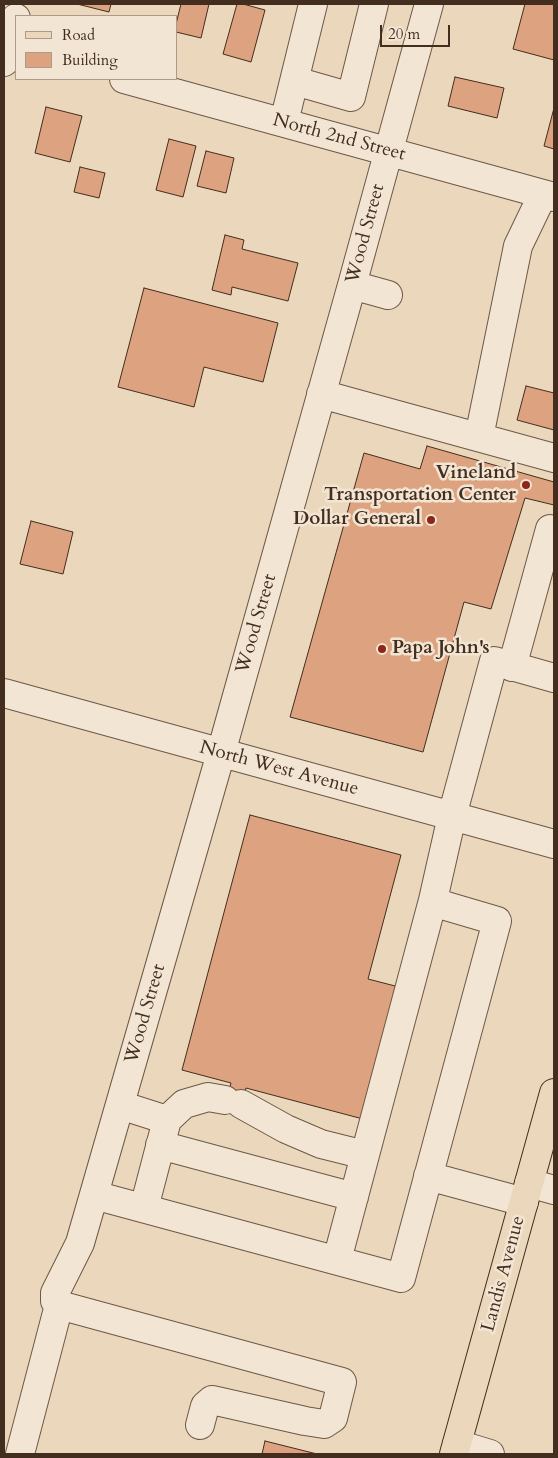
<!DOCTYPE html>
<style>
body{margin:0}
#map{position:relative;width:558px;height:1458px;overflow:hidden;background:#ebd7bc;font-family:Cardo,serif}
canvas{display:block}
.frame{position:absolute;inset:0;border:5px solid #422d1e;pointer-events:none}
.legend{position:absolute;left:15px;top:15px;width:162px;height:65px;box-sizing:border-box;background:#f2e5d3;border:1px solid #ac9b8b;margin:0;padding:6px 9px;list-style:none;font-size:15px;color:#422d1e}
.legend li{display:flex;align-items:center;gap:10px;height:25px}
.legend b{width:25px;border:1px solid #ac9b8b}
.scale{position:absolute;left:380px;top:25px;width:70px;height:22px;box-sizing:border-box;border:2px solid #422d1e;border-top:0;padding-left:6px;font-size:15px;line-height:18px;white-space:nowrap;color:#422d1e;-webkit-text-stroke:4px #f2e5d3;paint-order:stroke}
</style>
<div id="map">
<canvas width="558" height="1458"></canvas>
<div class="frame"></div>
<ul class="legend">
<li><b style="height:6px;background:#ebd7bc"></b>Road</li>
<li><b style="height:14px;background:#dda27f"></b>Building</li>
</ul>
<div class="scale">20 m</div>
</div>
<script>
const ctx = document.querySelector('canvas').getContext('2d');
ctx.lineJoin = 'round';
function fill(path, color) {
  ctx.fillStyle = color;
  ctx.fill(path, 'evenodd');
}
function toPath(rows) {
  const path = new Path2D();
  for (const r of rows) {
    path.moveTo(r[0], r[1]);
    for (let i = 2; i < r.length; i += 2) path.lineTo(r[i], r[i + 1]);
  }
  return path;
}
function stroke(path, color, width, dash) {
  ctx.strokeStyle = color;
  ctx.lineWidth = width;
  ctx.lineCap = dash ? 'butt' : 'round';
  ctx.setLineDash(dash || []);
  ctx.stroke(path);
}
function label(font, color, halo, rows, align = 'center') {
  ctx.font = font + ' Cardo,serif';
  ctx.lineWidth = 5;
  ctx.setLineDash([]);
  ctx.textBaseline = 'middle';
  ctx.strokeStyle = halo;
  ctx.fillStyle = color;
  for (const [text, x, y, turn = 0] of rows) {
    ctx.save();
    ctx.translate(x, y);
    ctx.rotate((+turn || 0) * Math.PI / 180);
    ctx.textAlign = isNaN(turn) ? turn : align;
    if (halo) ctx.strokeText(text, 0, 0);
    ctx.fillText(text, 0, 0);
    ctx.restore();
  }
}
const building = toPath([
 [77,4,111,4,109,12,77,4],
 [181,4,209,4,201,38,176,32,176,24,181,4],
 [237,4,243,4,265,10,251,62,223,54,237,4],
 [525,4,554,4,554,60,513,49,525,4],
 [455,77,504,88,497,118,448,106,455,77],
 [46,107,82,116,70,162,35,153,46,107],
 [554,108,554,149,544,146,554,108],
 [169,139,196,146,183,197,156,190,169,139],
 [206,151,234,158,226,193,197,186,206,151],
 [80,167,105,173,99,198,74,192,80,167],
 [225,235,244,240,242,249,298,263,288,301,232,287,231,295,212,290,225,235],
 [144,288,278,323,263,382,204,367,194,407,118,387,144,288],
 [526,386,554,393,554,430,517,420,526,386],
 [427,446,554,482,554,505,525,498,491,609,464,602,423,752,290,717,364,453,420,469,427,446],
 [31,521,73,532,63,574,20,564,31,521],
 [250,815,401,855,368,979,399,987,363,1119,246,1088,240,1112,224,1108,231,1083,182,1070,250,815],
 [265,1441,317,1454,262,1454,265,1441]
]);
fill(building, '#dda27f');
stroke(building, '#422d1e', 1);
const minor = toPath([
 [4,62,16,18],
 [124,79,554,197],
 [295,81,351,97,374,4],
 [284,122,313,4],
 [352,285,388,295],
 [321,394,554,458],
 [479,437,518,246,543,194],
 [512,667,550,529,554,530],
 [4,693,554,844],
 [241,1104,286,1129,321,1144,365,1155],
 [120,1105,167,1120,144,1208],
 [167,1120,184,1104,208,1097,225,1100],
 [160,1145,354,1197],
 [428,1176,524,1202],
 [529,1183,554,1190],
 [94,1195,401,1278,497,921,446,906,433,900,452,816,494,661,554,678],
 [337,1260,433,900],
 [200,1425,205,1406,212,1400,305,1421,324,1424,333,1418,342,1382,59,1305,55,1301,55,1293,80,1243,221,753,352,285,429,4],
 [457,1444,490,1454],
 [20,1454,59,1305]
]);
const major = toPath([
 [454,1454,554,1093]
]);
stroke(minor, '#6c5846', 30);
stroke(major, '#422d1e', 30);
stroke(minor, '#f2e5d3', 28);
stroke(major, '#ebd7bc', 28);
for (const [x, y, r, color] of [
 [526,485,5,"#8f2418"],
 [431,520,5,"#8f2418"],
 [382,649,5,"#8f2418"]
]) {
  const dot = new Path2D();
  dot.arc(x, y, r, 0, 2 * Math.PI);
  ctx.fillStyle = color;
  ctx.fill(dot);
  stroke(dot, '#f2e5d3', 2);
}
label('19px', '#422d1e', '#f2e5d3', [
 ["North 2nd Street",339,138,15],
 ["Wood Street",366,234,-75],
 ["Wood Street",257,624,-74],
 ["North West Avenue",279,769,15],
 ["Wood Street",146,1014,-74],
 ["Landis Avenue",504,1274,-75]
]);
label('bold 19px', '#422d1e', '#f2e5d3', [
 ["Vineland",516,474],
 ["Transportation Center",516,496],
 ["Dollar General",421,520],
 ["Papa John's",392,649,"left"]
], 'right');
</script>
